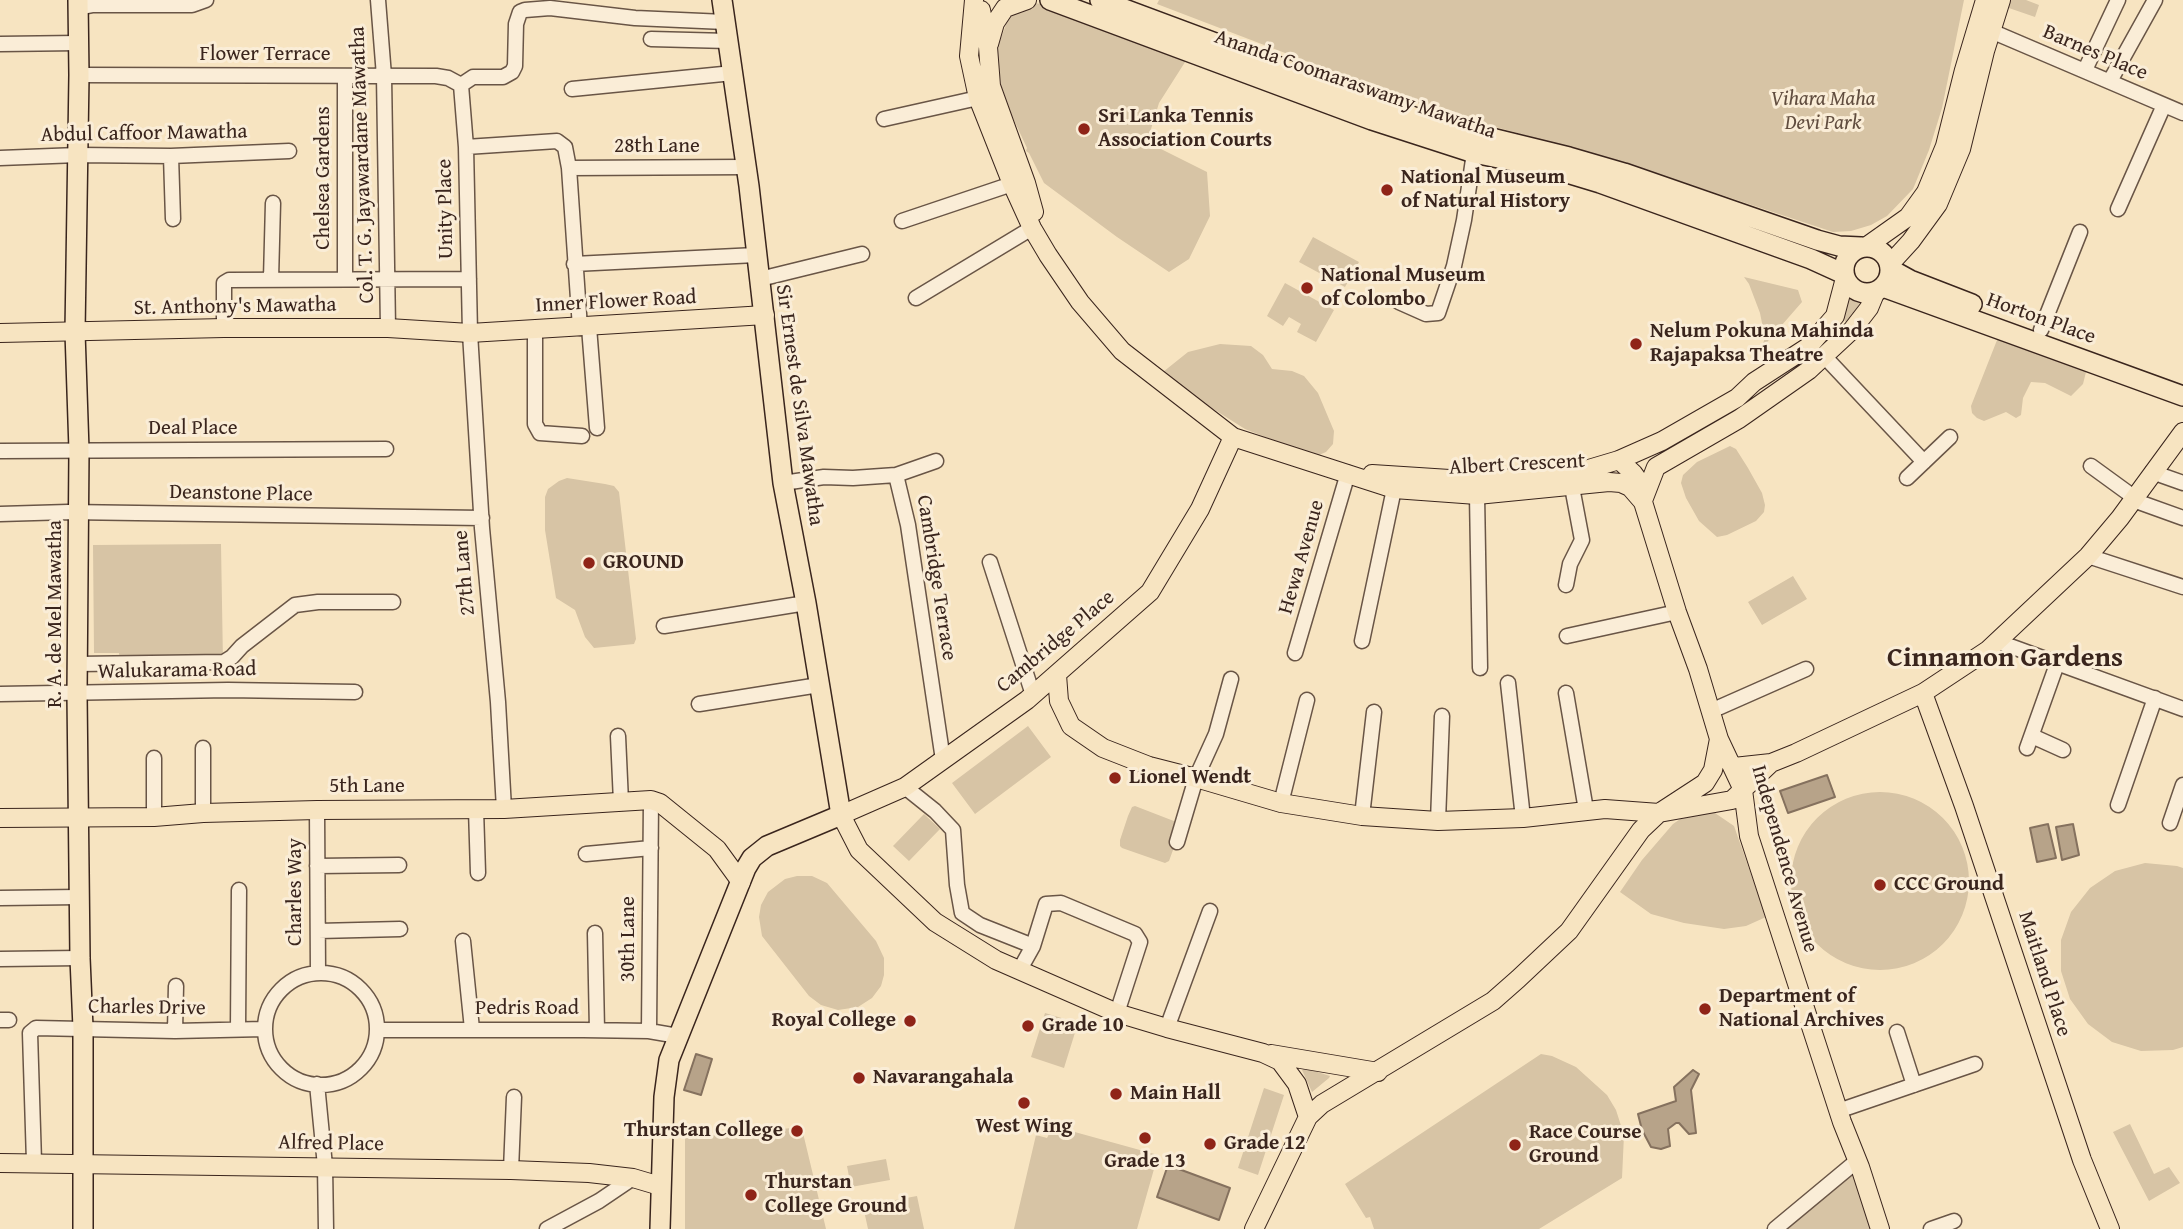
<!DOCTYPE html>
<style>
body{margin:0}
canvas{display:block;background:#f7e4c1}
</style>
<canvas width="2183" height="1229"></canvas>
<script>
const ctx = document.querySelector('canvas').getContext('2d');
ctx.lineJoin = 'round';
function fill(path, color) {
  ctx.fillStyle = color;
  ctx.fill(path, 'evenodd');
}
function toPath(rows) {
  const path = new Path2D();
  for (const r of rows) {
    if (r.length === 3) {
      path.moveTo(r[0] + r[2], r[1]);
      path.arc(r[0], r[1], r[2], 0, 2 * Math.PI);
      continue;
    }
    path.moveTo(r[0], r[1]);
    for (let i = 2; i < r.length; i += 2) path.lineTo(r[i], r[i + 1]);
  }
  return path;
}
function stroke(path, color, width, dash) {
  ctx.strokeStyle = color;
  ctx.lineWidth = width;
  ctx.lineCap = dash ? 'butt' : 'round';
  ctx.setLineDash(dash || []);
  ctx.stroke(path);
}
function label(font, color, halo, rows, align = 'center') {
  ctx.font = font + ' "Gentium Book Plus",serif';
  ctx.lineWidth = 6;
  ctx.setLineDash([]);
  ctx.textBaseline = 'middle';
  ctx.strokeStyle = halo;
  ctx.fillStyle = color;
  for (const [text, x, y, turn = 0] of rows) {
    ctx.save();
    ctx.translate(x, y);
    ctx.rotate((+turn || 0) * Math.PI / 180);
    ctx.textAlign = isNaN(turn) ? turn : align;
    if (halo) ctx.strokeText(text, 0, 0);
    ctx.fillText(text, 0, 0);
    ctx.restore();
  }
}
fill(toPath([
 [1159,0,1964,0,1942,108,1929,150,1913,189,1887,216,1871,225,1851,231,1833,232,1610,158,1473,121,1408,100,1157,4],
 [2009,0,2026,0,2039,5,2035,17,2006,7],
 [1031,2,1058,8,1187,59,1159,103,1147,142,1207,172,1210,216,1189,259,1169,272,1117,237,1044,183,1029,153,1026,151,1027,148,1012,116,1001,85,997,48,1011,12],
 [1313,237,1359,262,1345,287,1299,262],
 [1744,277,1798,290,1802,302,1761,349,1765,338,1760,313,1749,284],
 [1285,283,1334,310,1316,342,1297,332,1301,324,1289,317,1283,326,1267,316],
 [1848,298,1860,303,1847,323,1841,317],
 [2001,330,2088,364,2083,384,2071,396,2045,383,2031,382,2023,398,2021,415,2016,418,2006,412,1984,421,1977,418,1972,413,1971,406],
 [1220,344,1251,346,1263,355,1272,369,1292,371,1304,376,1318,393,1334,431,1333,444,1326,452,1319,455,1280,443,1245,429,1196,398,1163,372,1188,352],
 [1730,446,1736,449,1748,468,1762,493,1765,505,1764,512,1756,521,1727,535,1717,537,1699,521,1686,498,1681,483,1683,475,1697,462],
 [567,478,605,484,614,486,619,492,636,639,634,644,594,648,585,637,575,610,556,598,545,530,545,497,548,489,559,481],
 [221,544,223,663,120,664,119,653,94,653,93,545],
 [1793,576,1807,599,1762,625,1748,602],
 [1028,726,1051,757,975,814,952,783],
 [1880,881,89],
 [1135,806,1179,823,1179,829,1173,850,1169,861,1165,863,1122,848,1120,846,1120,840,1128,816,1132,807],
 [1701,810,1715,813,1734,826,1766,917,1746,926,1724,929,1684,923,1651,914,1620,892,1642,860,1673,824,1689,813],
 [924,814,940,829,909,861,893,846],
 [2145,863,2177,866,2183,868,2183,1047,2173,1050,2141,1051,2112,1042,2088,1024,2070,999,2061,971,2061,940,2071,912,2090,888,2115,871],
 [797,876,812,876,827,883,876,941,884,958,884,975,881,986,872,998,858,1007,838,1010,821,1005,809,996,762,936,759,917,761,905,768,892,785,879],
 [1045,1013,1078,1023,1064,1068,1031,1057],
 [1541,1054,1552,1056,1576,1067,1607,1095,1616,1110,1624,1135,1622,1178,1539,1229,1374,1229,1370,1217,1366,1218,1345,1184],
 [1305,1068,1330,1076,1329,1078,1312,1092,1302,1070],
 [1264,1088,1284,1095,1258,1175,1238,1168],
 [2130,1124,2154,1174,2169,1167,2180,1183,2149,1201,2113,1132],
 [1053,1126,1158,1155,1137,1229,1014,1229,1036,1135,1047,1138],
 [792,1128,803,1133,826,1229,685,1229,685,1138],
 [886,1159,890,1180,851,1187,847,1166],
 [1852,1168,1872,1229,1769,1229],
 [917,1196,924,1229,868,1229,863,1206]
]), '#d7c4a5');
const water = toPath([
 [1827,775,1835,797,1788,813,1780,791,1827,775],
 [2048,824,2056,858,2037,862,2030,828,2048,824],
 [2073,824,2079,855,2062,860,2056,827,2073,824],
 [696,1054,712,1059,701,1095,684,1090,696,1054],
 [1693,1070,1699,1074,1691,1090,1696,1133,1689,1134,1679,1123,1676,1123,1668,1129,1670,1146,1661,1149,1651,1147,1642,1130,1638,1114,1676,1101,1674,1087,1693,1070],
 [1168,1165,1230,1188,1219,1220,1157,1197,1168,1165]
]);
fill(water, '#b7a389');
stroke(water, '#85715e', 2);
const minor = toPath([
 [378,0,384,76,388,328],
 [78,8,93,5,192,5,206,0],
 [1991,31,2183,113],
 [651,39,728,41],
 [0,44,78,43],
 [2085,70,2118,0],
 [79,75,436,76,448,78,461,85],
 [2110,81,2155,0],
 [461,85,466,147,470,333,482,528,498,702,504,809],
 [461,85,473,77,503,77,512,72,515,66,516,24,520,12,525,10,550,8,635,18,725,22],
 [572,89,733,73],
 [884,119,978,98],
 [466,147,557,141,565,147,569,168,580,328],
 [171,156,173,219],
 [0,158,78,155,171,156,289,151],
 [569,168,745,167],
 [2118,209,2164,105],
 [902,221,1012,184],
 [574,264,756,255],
 [271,279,273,203],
 [345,279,345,77],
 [760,279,862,254],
 [916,298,1032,228],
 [1399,302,1426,314,1438,313,1454,266,1464,220,1474,153],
 [589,327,597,428],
 [224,328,224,283,229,280,469,279],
 [535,329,535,424,540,433,582,436],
 [2041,330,2080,232],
 [1825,357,1924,462],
 [0,451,386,449],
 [2091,466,2135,498],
 [2152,472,2183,483],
 [896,475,936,461],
 [1907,478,1950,437],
 [783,483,824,477,853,478,896,475,908,525,943,760],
 [1477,495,1480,668],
 [2133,500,2183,518],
 [0,514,68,512,482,518],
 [2088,556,2183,587],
 [990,562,1033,695],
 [1566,585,1570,564,1582,540,1572,487],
 [664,626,806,603],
 [1567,636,1677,612],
 [1362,641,1394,489],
 [1999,642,2183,709],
 [1295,653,1348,473],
 [78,664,224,662,232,657,242,646,295,605,318,602,393,602],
 [1508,683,1523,818],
 [1566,693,1586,810],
 [0,694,228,690,355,692],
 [699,704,819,685],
 [1711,711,1806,669],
 [618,736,621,802],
 [2032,736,2063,750],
 [203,748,203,813],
 [2027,748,2057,664],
 [905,787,935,811,953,830,957,885,962,913,980,925,1033,946],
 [1281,803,1307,700],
 [2118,805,2155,698],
 [476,809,478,873],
 [317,810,318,973],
 [1362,816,1374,712],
 [154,817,154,758],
 [1438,821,1442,716],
 [2170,823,2183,785],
 [1177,842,1196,778,1216,734,1231,679],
 [586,854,651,848],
 [317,866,399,865],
 [0,898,79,897],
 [318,931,400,929],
 [595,933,597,1030],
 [463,941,472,1029],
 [0,959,80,958],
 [1019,971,1033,946,1046,904,1061,903,1135,934,1140,942,1117,1013],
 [321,1029,56],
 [0,1020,9,1020],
 [1167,1028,1210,911],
 [238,1029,239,890],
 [377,1030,583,1030,649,1031,678,1036],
 [175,1031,176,986],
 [649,1031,651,800],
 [1897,1032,1914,1085],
 [317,1084,325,1166,326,1229],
 [1838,1111,1975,1064],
 [34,1162,30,1033,36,1028,175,1031,264,1029],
 [511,1170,514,1097],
 [547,1229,599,1201,633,1178],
 [1775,1229,1858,1160],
 [1931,1229,1954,1221]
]);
const major = toPath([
 [974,0,969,56,978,98,1012,184,1032,228,1048,255,1080,302,1122,351,1233,437,1394,489,1477,495,1609,482,1621,483,1630,487,1643,502],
 [981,10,988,47,991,86,1026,183,1034,212],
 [989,44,995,23,1005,8,1027,0],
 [1867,246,1908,217,1926,192,1945,146,1964,70,1985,0],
 [1890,264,1911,241,1938,204,1961,149,1985,51,2001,0],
 [0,333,224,328,388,328,470,333,765,315],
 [1233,437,1200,509,1150,592,1027,700,905,787,841,815,859,850,935,922,996,960,1117,1013,1167,1028,1263,1053,1280,1061,1297,1084,1308,1117],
 [1619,460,1633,473,1641,484,1643,502,1677,612,1698,669,1719,739,1743,790,1749,836,1842,1122,1860,1167,1880,1229],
 [1372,474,1465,480,1546,477,1582,471,1619,460,1662,441,1737,398,1754,382,1808,347,1835,316,1845,278],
 [1644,498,1656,467,1739,419,1809,370,1852,330,1869,308,1876,291],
 [1057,675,1059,701,1071,726,1103,748,1149,766,1196,778,1281,803,1362,816,1438,821,1523,818,1605,809,1659,813,1732,800,1771,763],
 [1923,693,1964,806,2082,1160,2110,1229],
 [1734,767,1771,763,1796,753,1923,693,1988,650,2088,556,2120,518,2183,432],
 [0,818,154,817,203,813,317,810,504,809,651,800,660,803,717,849,741,882],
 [1271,1054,1378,1072],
 [0,1163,511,1170,589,1173,633,1178,660,1186],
 [1254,1229,1308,1117,1322,1104,1493,1001,1518,979,1569,931,1641,830,1659,813,1705,783,1713,770,1719,739]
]);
const highway = toPath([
 [78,0,79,75,75,332,79,450,77,694,80,958,83,1028,83,1229],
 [1050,0,1372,120,1474,153,1557,170,1600,183,1811,259,1844,274],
 [1100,0,1430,123,1569,157,1624,173,1817,240,1839,246,1861,247],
 [1867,270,23],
 [1890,269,1910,280,1972,304],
 [1883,287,2183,396],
 [660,1229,664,1097,669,1060,746,868,752,858,767,846,841,815,806,603,783,483,749,186,722,0]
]);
stroke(minor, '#695546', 17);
stroke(major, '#3a251d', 20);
stroke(highway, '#3a251d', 22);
stroke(minor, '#faedd7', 14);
stroke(major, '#f7e4c1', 18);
stroke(highway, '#f7e4c1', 19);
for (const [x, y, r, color] of [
 [1084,129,7,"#8f2418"],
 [1387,190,7,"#8f2418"],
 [1307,288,7,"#8f2418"],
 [1636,344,7,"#8f2418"],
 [589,563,7,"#8f2418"],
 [1115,778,7,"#8f2418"],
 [1880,885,7,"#8f2418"],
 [1705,1009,7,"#8f2418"],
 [910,1021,7,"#8f2418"],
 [1028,1026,7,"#8f2418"],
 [859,1078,7,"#8f2418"],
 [1116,1094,7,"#8f2418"],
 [1024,1103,7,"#8f2418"],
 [797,1131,7,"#8f2418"],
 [1145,1138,7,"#8f2418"],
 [1210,1144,7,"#8f2418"],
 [1515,1145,7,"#8f2418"],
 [751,1195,7,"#8f2418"]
]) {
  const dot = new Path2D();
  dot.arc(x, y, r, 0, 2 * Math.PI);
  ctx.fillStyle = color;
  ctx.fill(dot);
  stroke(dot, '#faedd7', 2.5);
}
label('21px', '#3a251d', '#faedd7', [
 ["Barnes Place",2095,53,23],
 ["Flower Terrace",265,55],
 ["Ananda Coomaraswamy Mawatha",1355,85,19],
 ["Abdul Caffoor Mawatha",144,134,-1],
 ["28th Lane",657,147],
 ["Col. T. G. Jayawardane Mawatha",363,165,-92],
 ["Chelsea Gardens",324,178,-90],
 ["Unity Place",446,209,-91],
 ["Inner Flower Road",616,302,-3],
 ["St. Anthony's Mawatha",235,307,-1],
 ["Horton Place",2041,319,20],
 ["Sir Ernest de Silva Mawatha",799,405,82],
 ["Deal Place",193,429],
 ["Albert Crescent",1517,465,-3],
 ["Deanstone Place",241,494,1],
 ["Hewa Avenue",1302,557,-74],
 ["27th Lane",465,573,-95],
 ["Cambridge Terrace",936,578,81],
 ["R. A. de Mel Mawatha",56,614,-90],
 ["Cambridge Place",1056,642,-40],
 ["Walukarama Road",177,671,-1],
 ["5th Lane",367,787],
 ["Independence Avenue",1784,859,74],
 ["Charles Way",296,892,-90],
 ["30th Lane",629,939,-90],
 ["Maitland Place",2044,974,72],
 ["Charles Drive",147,1008,1],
 ["Pedris Road",527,1009],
 ["Alfred Place",331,1144,1]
]);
label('italic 21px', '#614d3f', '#faedd7', [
 ["Vihara Maha",1823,100],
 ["Devi Park",1823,124]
]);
label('bold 21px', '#3a251d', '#faedd7', [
 ["Sri Lanka Tennis",1098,117],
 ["Association Courts",1098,141],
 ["National Museum",1401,178],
 ["of Natural History",1401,202],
 ["National Museum",1321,276],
 ["of Colombo",1321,300],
 ["Nelum Pokuna Mahinda",1650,332],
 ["Rajapaksa Theatre",1650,356],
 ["GROUND",603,563],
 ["Lionel Wendt",1129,778],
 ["CCC Ground",1894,885],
 ["Department of",1719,997],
 ["National Archives",1719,1021],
 ["Royal College",896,1021,"right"],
 ["Grade 10",1042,1026],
 ["Navarangahala",873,1078],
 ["Main Hall",1130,1094],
 ["West Wing",1024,1127,"center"],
 ["Thurstan College",783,1131,"right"],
 ["Race Course",1529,1133],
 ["Ground",1529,1157],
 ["Grade 12",1224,1144],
 ["Grade 13",1145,1162,"center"],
 ["Thurstan",765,1183],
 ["College Ground",765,1207]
], 'left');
label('bold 28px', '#3a251d', '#faedd7', [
 ["Cinnamon Gardens",2005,659]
]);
</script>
